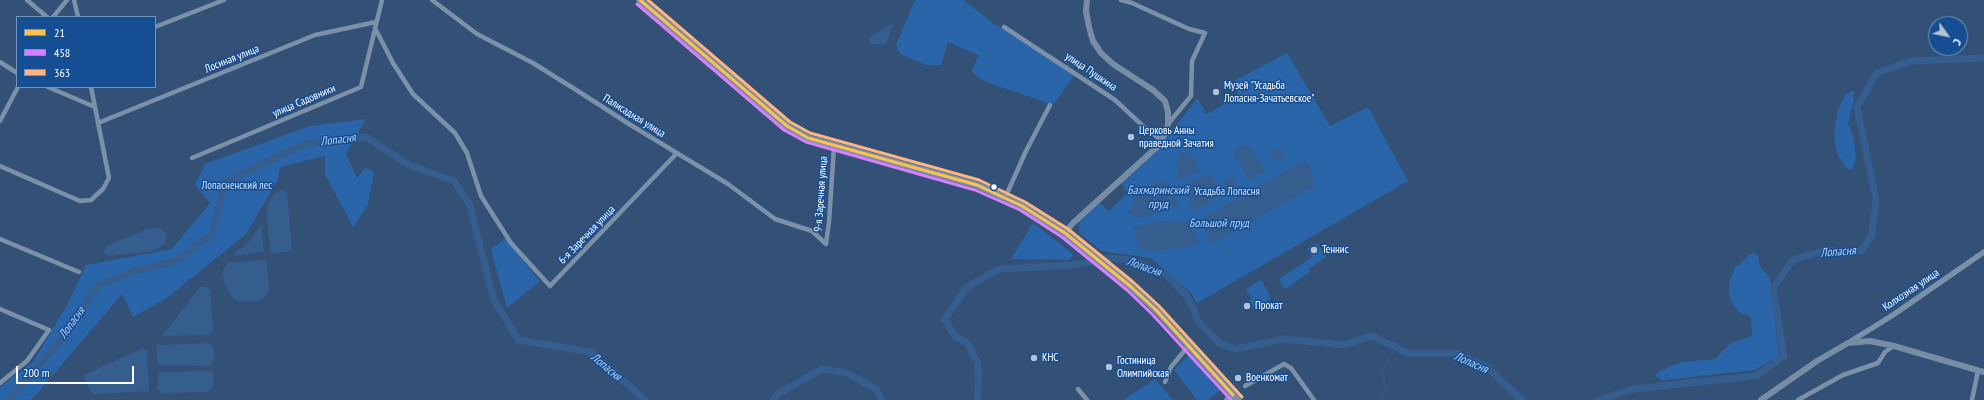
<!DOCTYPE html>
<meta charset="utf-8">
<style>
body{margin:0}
#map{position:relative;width:1984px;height:400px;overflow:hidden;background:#335176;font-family:"PT Sans Narrow",sans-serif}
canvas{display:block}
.legend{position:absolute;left:16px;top:16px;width:140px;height:72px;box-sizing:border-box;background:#164e93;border:1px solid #7395be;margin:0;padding:5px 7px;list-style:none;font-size:12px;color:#fff}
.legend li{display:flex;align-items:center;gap:8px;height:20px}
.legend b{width:20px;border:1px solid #7395be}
.north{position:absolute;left:1928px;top:16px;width:40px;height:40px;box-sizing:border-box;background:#164e93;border:1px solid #7395be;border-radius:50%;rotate:123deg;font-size:11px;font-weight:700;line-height:16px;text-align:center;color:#fff}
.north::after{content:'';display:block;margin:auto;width:14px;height:18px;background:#b8c2cf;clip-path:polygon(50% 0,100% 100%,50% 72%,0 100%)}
.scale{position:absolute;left:16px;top:366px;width:118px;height:18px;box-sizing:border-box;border:2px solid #fff;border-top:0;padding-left:5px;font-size:12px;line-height:14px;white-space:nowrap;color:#fff;-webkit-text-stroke:3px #164e93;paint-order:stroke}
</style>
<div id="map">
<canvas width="1984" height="400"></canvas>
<ul class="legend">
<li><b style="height:5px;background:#fcc24d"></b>21</li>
<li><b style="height:5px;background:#d880ff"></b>458</li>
<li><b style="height:5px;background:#ffb580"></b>363</li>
</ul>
<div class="north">С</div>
<div class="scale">200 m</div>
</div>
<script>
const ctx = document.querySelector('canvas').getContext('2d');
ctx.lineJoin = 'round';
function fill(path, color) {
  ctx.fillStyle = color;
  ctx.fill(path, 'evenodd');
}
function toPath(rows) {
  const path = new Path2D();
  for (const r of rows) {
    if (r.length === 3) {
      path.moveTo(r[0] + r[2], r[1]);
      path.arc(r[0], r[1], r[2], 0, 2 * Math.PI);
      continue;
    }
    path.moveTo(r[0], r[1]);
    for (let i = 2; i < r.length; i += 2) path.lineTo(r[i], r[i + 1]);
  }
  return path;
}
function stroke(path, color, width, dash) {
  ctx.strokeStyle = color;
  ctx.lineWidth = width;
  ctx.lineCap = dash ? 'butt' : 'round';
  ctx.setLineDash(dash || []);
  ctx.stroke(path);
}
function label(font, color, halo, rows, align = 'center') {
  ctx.font = font + ' "PT Sans Narrow",sans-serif';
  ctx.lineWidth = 3;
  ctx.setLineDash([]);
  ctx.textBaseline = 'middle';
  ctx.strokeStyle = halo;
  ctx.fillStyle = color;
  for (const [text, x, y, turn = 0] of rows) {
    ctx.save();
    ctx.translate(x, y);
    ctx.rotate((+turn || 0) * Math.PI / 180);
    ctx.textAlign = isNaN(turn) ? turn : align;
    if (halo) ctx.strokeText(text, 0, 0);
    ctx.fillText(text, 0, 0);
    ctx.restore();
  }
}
fill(toPath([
 [915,0,963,0,993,23,1074,75,1055,103,1051,104,989,83,976,76,972,71,978,55,948,42,941,65,926,65,900,54,896,45],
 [1287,53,1330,126,1368,107,1408,181,1197,303,1191,293,1151,258,1102,251,1079,233,1079,221,1099,202,1109,211,1128,193,1121,182,1164,142,1197,98,1207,114,1238,96,1234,81],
 [1854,90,1854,100,1848,123,1854,139,1856,158,1852,170,1846,168,1837,153,1834,134,1838,109,1845,95],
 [366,119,346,154,357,178,366,167,374,172,368,205,353,227,325,174,325,156,280,167,278,179,246,234,167,298,133,317,122,294,35,396,30,400,0,400,0,387,34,361,67,305,86,265,172,249,210,203,195,185,205,164,310,126],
 [1033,223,1073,254,1070,260,1011,259],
 [506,238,540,281,507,308,491,249],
 [1317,243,1326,257,1308,269,1310,272,1285,289,1279,279,1312,257,1307,249],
 [1754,252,1758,256,1760,267,1768,275,1771,283,1779,356,1754,370,1663,380,1655,376,1661,370,1683,362,1715,359,1731,343,1752,336,1751,317,1739,312,1733,304,1729,295,1729,283,1735,267],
 [1261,279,1271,298,1255,309,1249,300,1252,297,1246,290],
 [1189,354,1220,390,1208,400,1197,400,1174,370],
 [1155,379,1173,400,1123,400]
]), '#2a65a9');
fill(toPath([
 [893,23,886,45,871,44,869,38],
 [1242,145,1246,145,1253,150,1265,171,1252,179,1249,179,1236,159,1234,154,1236,149],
 [1278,155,6],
 [1183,152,1187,152,1195,159,1199,171,1179,179,1176,161],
 [1305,160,1310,165,1314,186,1218,241,1211,243,1199,220],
 [1209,173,1220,189,1222,196,1195,210,1190,204,1185,187,1188,182],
 [1228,177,1233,177,1238,187,1226,193,1223,185],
 [1164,181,1168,183,1179,207,1143,217,1134,218,1128,212,1135,202,1133,194,1139,189],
 [282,190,287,192,292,251,271,254,266,215,268,204,275,193],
 [1160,221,1188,222,1200,244,1190,247,1153,251,1139,249,1133,227],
 [261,224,264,252,232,256,250,241],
 [160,228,166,234,166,243,154,251,109,256,104,253,106,246,148,229],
 [266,260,269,289,265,297,258,302,234,300,225,285,222,272,227,263],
 [200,287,206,287,210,290,213,331,210,334,203,335,162,336],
 [211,343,214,351,214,360,209,366,160,365,157,362,157,345],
 [143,348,147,352,149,391,95,394,90,391,84,377,88,373],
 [211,371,214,374,213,387,207,392,162,393,157,389,159,372]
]), '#355d8e');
stroke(toPath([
 [1381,400,1386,390,1382,370,1396,348]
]), '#355d8e', 1);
stroke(toPath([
 [9,400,64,336,98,286,131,272,176,261,212,234,225,182,304,144,366,137,409,165,454,181,469,203,494,300,518,340,590,352,645,400],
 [774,400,778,394,822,369,847,373,877,390,881,400],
 [977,400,979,378,977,362,968,344,954,335,945,319,967,287,999,269,1073,265,1110,258,1131,260,1165,274,1185,294,1194,309,1198,321,1219,343,1235,349,1284,339,1344,345,1372,336,1408,353,1455,353,1487,367,1522,400],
 [1598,400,1633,389,1756,376,1784,356,1773,288,1793,260,1826,250,1849,253,1862,250,1872,235,1876,200,1857,107,1877,73,1911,61,1984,58]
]), '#355d8e', 7);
stroke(toPath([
 [27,0,47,17],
 [74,0,78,17],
 [432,0,477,34,533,63,581,93,629,124,728,184,775,219,812,231,826,244],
 [1121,0,1132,3,1189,29,1205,33,1192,61,1191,96,1168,124],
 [53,17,67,0],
 [155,27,224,0],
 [1004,27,1115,100,1143,126,1161,140],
 [375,28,393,63,413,94,455,133,467,153,481,196,511,243,550,286,677,153],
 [0,62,17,73],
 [48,87,95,107],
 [0,121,18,87],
 [98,123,315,35,376,22],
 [192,158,361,87,382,0],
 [0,166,80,201,91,200,103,189,109,178,91,87],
 [1005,198,1026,151,1050,105],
 [0,239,79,272],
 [826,244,829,222,834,147],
 [0,309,49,330,27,361,0,383],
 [1165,382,1171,367,1189,345],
 [1245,386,1284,364,1291,368,1314,400],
 [1078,389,1087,400],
 [1798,400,1843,375,1878,363,1885,352,1894,346],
 [1972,400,1978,371]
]), '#7b91a9', 4.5);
stroke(toPath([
 [1848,343,1893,315,1984,252]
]), '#7b91a9', 5.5);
stroke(toPath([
 [1065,233,1073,223,1158,146,1166,132,1168,124,1168,112,1165,101,1153,90,1113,64,1101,53,1093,41,1089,27,1086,11,1087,0],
 [1227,400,1233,395],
 [1761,400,1817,361,1848,343,1870,341,1894,346,1984,372]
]), '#778ca5', 6);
stroke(toPath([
 [640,0,787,126,808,138,977,185,1022,206,1065,233,1130,286,1156,310,1238,400]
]), '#7a8ea8', 7);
stroke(toPath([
 [640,0,787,126,808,138,977,185,1022,206,1065,233,1130,286,1156,310,1233,395]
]), '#fcc24d', 3);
stroke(toPath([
 [637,4,784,130,806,142,975,190,1020,210,1062,237,1127,290,1152,314,1231,400]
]), '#d880ff', 3);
stroke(toPath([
 [648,0,790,122,810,133,979,180,1025,202,1068,229,1133,282,1159,306,1242,397]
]), '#ffb580', 3);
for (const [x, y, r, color] of [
 [1216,92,4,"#b8c2cf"],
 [1131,137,4,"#b8c2cf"],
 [994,187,3.5,"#fff"],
 [1314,250,4,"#b8c2cf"],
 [1247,306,4,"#b8c2cf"],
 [1034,358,4,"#b8c2cf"],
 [1109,367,4,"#b8c2cf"],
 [1238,378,4,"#b8c2cf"]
]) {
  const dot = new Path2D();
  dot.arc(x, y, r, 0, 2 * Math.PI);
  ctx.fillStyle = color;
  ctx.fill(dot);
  stroke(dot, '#164e93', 1.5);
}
label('11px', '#fff', '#164e93', [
 ["Лосиная улица",232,59,-22],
 ["улица Пушкина",1091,72,34],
 ["улица Садовники",304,101,-23],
 ["Палисадная улица",634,116,32],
 ["9-я Заречная улица",821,194,-86],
 ["6-я Заречная улица",587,235,-46],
 ["Колхозная улица",1911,290,-34]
]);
label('11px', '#fff', '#164e93', [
 ["Музей \"Усадьба",1224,86],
 ["Лопасня-Зачатьевское\"",1224,99],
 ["Церковь Анны",1139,131],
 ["праведной Зачатия",1139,144],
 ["Теннис",1322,250],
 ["Прокат",1255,306],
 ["КНС",1042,358],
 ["Гостиница",1117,361],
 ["Олимпийская",1117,374],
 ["Военкомат",1246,378]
], 'left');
label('11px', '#cce2fc', '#164e93', [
 ["Лопасненский лес",237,186],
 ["Усадьба Лопасня",1227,192]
]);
label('italic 12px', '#b2d2f7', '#164e93', [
 ["Лопасня",338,140,-7],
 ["Бахмаринский",1158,191],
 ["пруд",1158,205],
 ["Большой пруд",1219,224],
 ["Лопасня",1838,252,-4],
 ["Лопасня",1144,267,20],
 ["Лопасня",72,323,-54],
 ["Лопасня",1471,363,24],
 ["Лопасня",606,367,40]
]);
</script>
